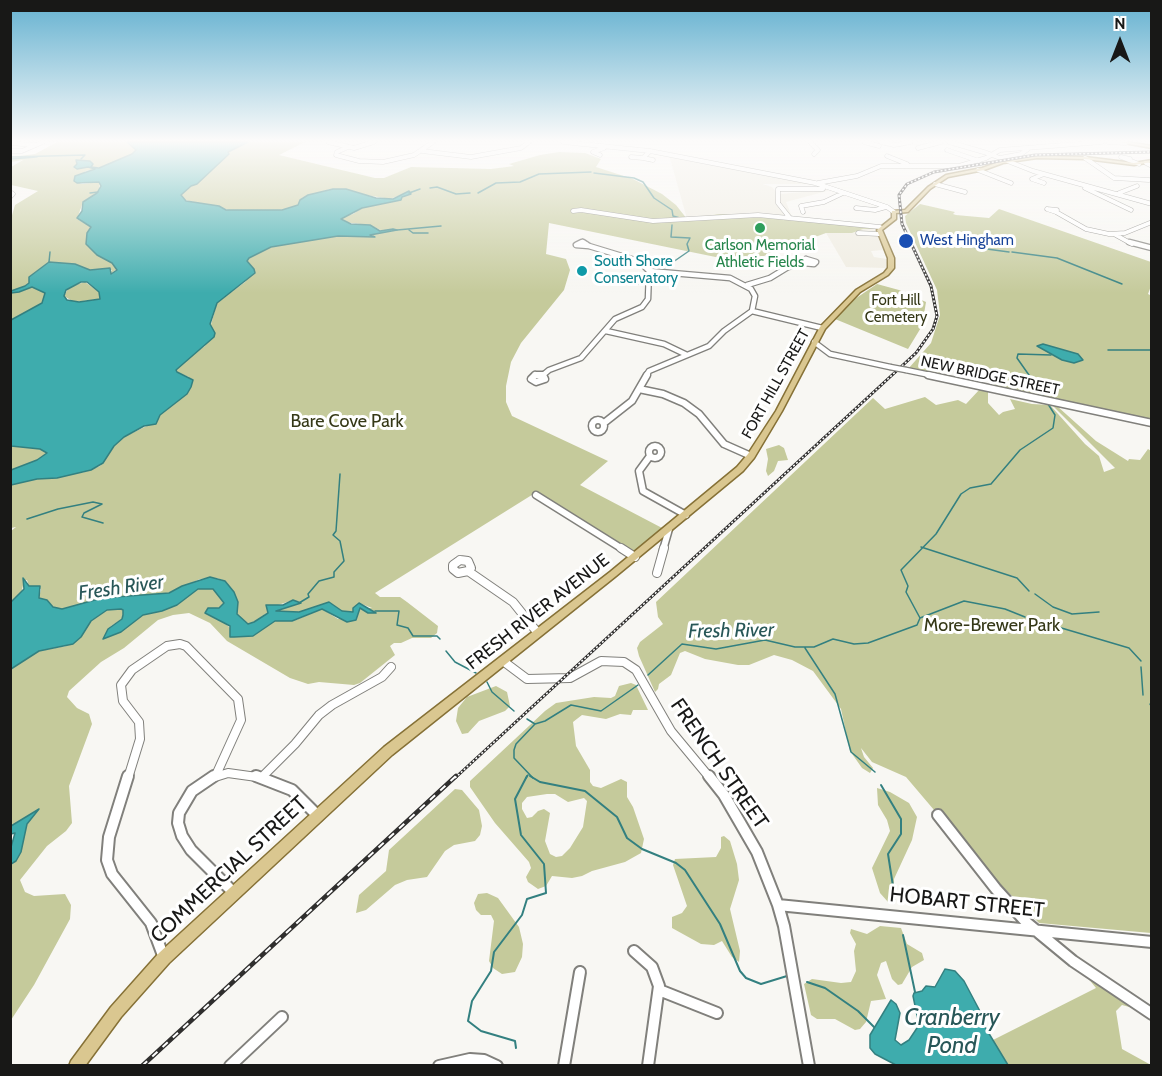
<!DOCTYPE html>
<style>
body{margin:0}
#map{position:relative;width:1162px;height:1076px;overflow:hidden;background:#f8f7f3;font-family:Cabin,sans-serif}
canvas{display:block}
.frame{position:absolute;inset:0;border:12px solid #181817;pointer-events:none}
.north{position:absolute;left:1090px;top:12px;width:60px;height:60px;-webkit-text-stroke:4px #fff;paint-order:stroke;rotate:0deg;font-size:16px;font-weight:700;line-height:24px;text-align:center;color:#181817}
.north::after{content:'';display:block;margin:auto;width:21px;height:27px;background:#181817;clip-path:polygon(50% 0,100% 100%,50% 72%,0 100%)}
</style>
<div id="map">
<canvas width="1162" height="1076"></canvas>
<div class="frame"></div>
<div class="north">N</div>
</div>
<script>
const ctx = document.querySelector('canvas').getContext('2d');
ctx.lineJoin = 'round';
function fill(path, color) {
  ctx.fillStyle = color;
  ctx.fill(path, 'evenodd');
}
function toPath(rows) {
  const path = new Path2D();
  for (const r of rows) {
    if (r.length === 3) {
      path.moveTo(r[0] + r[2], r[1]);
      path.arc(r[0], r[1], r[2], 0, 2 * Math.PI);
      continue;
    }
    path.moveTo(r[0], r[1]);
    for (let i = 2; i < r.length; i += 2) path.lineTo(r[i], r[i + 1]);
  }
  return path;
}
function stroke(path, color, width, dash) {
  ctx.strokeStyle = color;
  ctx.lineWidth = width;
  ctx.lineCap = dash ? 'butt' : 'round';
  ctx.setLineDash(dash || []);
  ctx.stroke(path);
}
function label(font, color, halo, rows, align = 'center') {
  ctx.font = font + ' Cabin,sans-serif';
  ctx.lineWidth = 6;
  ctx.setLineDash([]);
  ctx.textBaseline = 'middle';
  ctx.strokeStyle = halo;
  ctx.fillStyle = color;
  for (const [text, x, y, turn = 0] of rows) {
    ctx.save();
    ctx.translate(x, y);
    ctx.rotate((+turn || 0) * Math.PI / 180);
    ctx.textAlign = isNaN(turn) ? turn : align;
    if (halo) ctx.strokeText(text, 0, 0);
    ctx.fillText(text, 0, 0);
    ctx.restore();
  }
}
fill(toPath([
 [669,155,812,184,763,184,772,187,778,194,831,190,786,202,792,217,744,214,687,219],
 [863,229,875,229,883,250,871,251,874,257,887,259,886,268,846,267,826,233,852,233]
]), '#efece1');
fill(toPath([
 [57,142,127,142,136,150,132,154,101,167,92,167,95,169,86,171,74,181,82,184,100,182,99,191,83,202,77,219,91,227,87,233,88,246,97,255,112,263,117,269,110,274,112,270,90,270,75,264,49,262,29,277,29,283,25,286,11,291,10,222,15,205,38,191,11,185,11,167,23,160,11,162,11,157,35,154],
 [248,142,305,142,279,155,375,178,384,178,411,167,491,169,514,166,509,164,540,155,559,152,585,153,601,159,596,167,633,179,662,194,676,205,687,219,719,214,761,214,875,225,875,229,863,229,852,233,826,233,745,263,549,223,546,254,566,259,570,270,564,290,521,343,511,362,506,386,506,402,512,416,608,461,580,485,664,529,633,553,535,493,375,593,380,597,400,597,407,602,438,626,437,633,431,638,412,638,401,643,394,643,390,646,395,655,360,683,354,685,319,682,308,684,290,678,227,641,210,623,189,613,173,615,158,620,124,648,101,662,69,691,67,697,77,708,89,714,92,724,69,786,72,823,66,831,47,846,20,880,25,892,34,896,65,894,71,905,70,919,34,985,11,1020,11,864,16,861,27,824,38,810,11,826,11,669,39,651,66,646,91,621,107,610,121,609,123,610,123,615,122,619,111,626,103,639,120,632,143,615,162,611,177,605,198,589,213,589,224,603,222,607,216,608,209,615,222,620,230,628,266,625,275,621,296,620,322,609,338,619,359,611,360,608,372,608,359,603,353,612,342,611,329,602,299,612,276,611,300,602,293,600,278,605,254,622,248,624,237,614,229,586,225,581,217,578,200,579,169,593,102,598,62,609,53,607,39,598,41,589,29,586,27,580,24,581,21,594,11,602,11,531,16,527,11,528,11,485,37,479,85,472,100,466,114,446,124,437,157,421,160,415,187,394,189,377,176,372,176,370,189,357,205,346,217,303,245,282,254,269,247,261,249,258,263,249,274,246,338,236,376,237,370,235,383,231,369,225,343,222,342,217,353,214,362,208,400,200,403,196,410,195,403,194,390,199,330,189,302,198,298,205,288,209,270,211,229,210,185,200,181,195,191,186,206,175,229,154,228,152],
 [920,204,955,212,953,214,956,215,989,218,999,209,1151,262,1151,286,1148,294,1152,296,1151,419,992,387,992,370,943,359,939,375,908,369,931,343,940,315,937,290,906,223,905,216],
 [85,282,99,292,100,299,74,302,64,296,69,287],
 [877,284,899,290,926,302,922,326,908,349,835,319,849,303],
 [32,287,44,292,44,302,11,320,10,293],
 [980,389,988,391,988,403,999,415,1003,412,1015,409,1010,399,1032,404,1050,405,1085,444,1099,456,1104,472,1115,468,1052,405,1057,406,1096,441,1128,461,1129,459,1140,460,1148,449,1151,451,1151,933,1039,923,979,863,906,777,872,762,861,748,864,757,873,768,870,773,862,768,850,751,841,709,813,671,792,660,774,655,749,665,738,665,705,659,685,651,680,653,671,675,659,684,658,689,655,692,639,656,637,648,640,642,663,624,658,617,656,602,873,398,885,409,925,397,936,405,958,400,966,404],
 [779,445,784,448,788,460,778,461,774,471,768,476,766,471,768,459,766,449],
 [11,446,40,449,47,453,37,460,11,470],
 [631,683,636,685,648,710,633,710,631,715,620,714,606,719,582,715,573,722,576,746,590,770,590,782,593,786,601,788,621,779,627,782,627,797,633,807,644,839,641,853,625,862,592,871,582,876,572,878,552,876,546,886,538,889,528,882,526,877,531,868,529,862,495,823,470,787,470,781,545,711,556,703,594,697,611,698,615,696,619,686],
 [547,794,555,794,568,802,584,798,587,801,583,827,570,848,562,856,556,857,550,854,545,841,550,813,544,809,538,811,532,817,527,818,522,809,522,803,527,797],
 [496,686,507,692,510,706,505,711,479,721,468,733,462,734,456,721,458,708,467,697],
 [877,788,890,792,909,803,917,817,912,840,894,879,894,901,888,902,880,893,872,868,890,831,887,820,878,805],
 [455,789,462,790,479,810,482,826,480,835,475,841,454,845,445,851,427,877,407,880,395,885,366,910,356,913,359,895,386,871,389,850],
 [724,836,730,841,737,864,739,880,730,909,740,951,739,962,732,957,722,941,714,945,701,944,672,928,672,917,682,913,687,906,673,865,675,859,716,857,721,848,721,837],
 [487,893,498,898,519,927,523,944,522,957,515,972,502,974,493,968,489,961,494,921,491,915,481,915,476,910,474,903,478,894],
 [880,926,901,928,907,944,922,953,924,960,912,967,902,984,898,985,892,979,886,961,881,963,877,975,886,999,871,1001,866,1022,860,1029,855,1030,835,1019,817,1019,811,1015,804,984,812,979,841,983,851,982,856,971,854,951,856,944,850,933,851,929,867,934],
 [1087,977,1133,1008,1122,1005,1116,1011,1122,1049,1151,1065,1008,1065,993,1040,1096,988]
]), '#c5ca9b');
const water = toPath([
 [127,142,248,142,228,152,229,154,197,184,191,186,181,195,186,201,219,206,226,210,282,210,298,205,300,200,308,195,333,189,346,189,376,198,393,199,409,191,411,194,402,197,401,200,362,208,341,219,351,224,370,225,380,231,393,229,397,230,370,235,375,237,338,236,271,247,249,258,247,261,254,269,255,273,217,303,210,324,215,333,214,337,176,370,177,372,193,380,191,387,187,394,160,415,156,424,144,426,124,437,114,446,103,463,91,470,57,478,37,479,11,485,11,470,37,460,47,453,40,449,11,446,11,320,42,303,45,293,32,287,19,292,11,293,11,291,25,286,29,283,29,277,49,262,75,264,90,270,110,268,111,274,117,270,112,263,97,255,86,244,87,233,91,227,77,218,82,211,83,202,97,193,101,186,99,182,77,183,74,181,75,176,95,169,88,167,77,169,74,167,77,164,76,160,90,161,93,164,91,167,99,168,132,154,136,150,127,142],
 [81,282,87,282,99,292,100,299,79,302,67,300,64,296,66,290,81,282],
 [1043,344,1078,354,1083,360,1074,363,1062,360,1037,346,1043,344],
 [210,577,225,581,234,592,238,602,237,614,248,624,254,622,268,613,266,605,283,605,293,600,301,603,276,611,299,612,329,602,342,611,353,612,353,608,359,603,376,613,368,613,360,608,356,620,347,622,322,609,292,621,275,621,253,636,234,637,230,637,230,626,205,613,208,608,219,608,224,603,213,589,198,589,177,605,162,611,143,615,121,632,103,639,108,629,122,619,123,615,123,610,121,609,107,610,91,621,81,637,73,644,39,651,11,669,11,602,24,589,23,578,29,586,40,586,39,598,47,600,53,607,62,609,102,598,169,593,182,586,210,577],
 [39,809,27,824,21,852,16,861,11,864,11,847,15,833,11,834,11,826,39,809],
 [945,969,955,971,964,981,982,1015,985,1027,1008,1065,896,1065,875,1054,870,1048,870,1035,891,1000,896,1004,900,1013,895,1040,901,1045,909,1040,919,1025,913,996,914,993,922,991,926,986,935,987,945,969]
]);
fill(water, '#3eacad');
stroke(water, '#338080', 1.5);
stroke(toPath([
 [10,157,85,155,81,159],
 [10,159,37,157],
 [594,173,634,178,643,182,654,198,672,210,673,216,680,218],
 [430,188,437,187,456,194,470,193],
 [90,193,98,192],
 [409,193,420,189],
 [478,193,496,183,520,182,539,174,591,172],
 [397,230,441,226],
 [409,230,413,233,428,233],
 [923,238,935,242,1009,252],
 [1012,252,1057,258,1122,284],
 [49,262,50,252],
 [660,271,689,251,687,244,690,238,671,237,672,225],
 [639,284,646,279],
 [1108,350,1152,350],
 [1043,395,1017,358,1018,354,1051,355],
 [27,519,58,509,93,502,102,504,84,513,82,517,103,523],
 [921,547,1017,578,1029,591],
 [1035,594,1053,607,1072,614,1099,612],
 [299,603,309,597,308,594,319,581,334,577,334,572,344,561,340,541,333,535,336,531,340,474],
 [375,611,399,611,397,625,408,628,413,636,437,636,440,639],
 [920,618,964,601,1005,609,1025,617],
 [1031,619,1129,648,1141,661],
 [805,648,835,694,851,752,875,772],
 [446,651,455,662,476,673],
 [1141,667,1143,695],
 [648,675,682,644,716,649,765,640,795,647,814,647,833,639,854,644,868,643,917,625,920,618,906,592,908,586,901,570,936,534,961,494,970,488,991,484,1020,450,1053,428,1055,415,1048,404],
 [487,682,492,692,514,711],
 [1150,704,1152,707],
 [527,719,535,724,545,721,571,705,601,711,638,685],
 [526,778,528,775],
 [533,778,514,758,514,750,516,744,535,724]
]), '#338080', 1.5);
stroke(toPath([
 [530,776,540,782,585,791,617,817,627,838,642,849,676,863,685,870,720,924,740,971,746,978,761,984,787,976],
 [881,785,901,819,901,834,888,854,895,899],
 [903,935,915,992],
 [807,982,825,988,858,1011,874,1027],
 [516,1048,515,1041,481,1031,468,1021,472,1001,491,971,494,952,522,915,527,899,546,893,544,864,521,835,515,799,527,776]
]), '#338080', 2);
const minorFar4 = toPath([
 [328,142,354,148,374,142],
 [563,142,650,151,815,183,887,207,894,212],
 [810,142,818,150,814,154],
 [864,142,879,146],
 [881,142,894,145,911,142],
 [949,142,987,153,1033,171,1152,204],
 [1108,142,1126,143],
 [10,143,35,145],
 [348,147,337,152,336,155,359,161,383,162,414,155,433,142],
 [918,148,941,142],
 [947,150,979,161],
 [10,151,22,151,43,142],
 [422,151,471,157,521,148,529,142],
 [650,151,643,158,653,160],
 [600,155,593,152,604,148],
 [887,156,907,164],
 [631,157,643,158],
 [1000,158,1021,154,1028,149],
 [1085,158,1114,178,1149,180],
 [1130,159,1121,157,1139,164],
 [1146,163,1152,166],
 [978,170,1011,183],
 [1044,174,1032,179,1044,183],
 [818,183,857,176,881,166,959,166,986,158,1000,150,1102,142],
 [935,184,965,192],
 [1085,188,1131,210],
 [10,192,13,194,10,197],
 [1119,193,1137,186],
 [856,208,875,210,886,207],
 [1047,209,1057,210,1056,212,1047,209],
 [573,211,581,210,653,221,758,215,880,227],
 [803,212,801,206,824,202,843,193],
 [1056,212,1086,229,1109,234,1125,233,1152,222],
 [790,218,778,203,778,189,823,189],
 [858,233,879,234],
 [1114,234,1132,244],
 [579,244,586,244]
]);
const minorFar3 = toPath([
 [582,242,576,245,589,246],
 [583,242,589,246],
 [1129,242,1152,248],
 [806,259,816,262,814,264,803,263,806,259],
 [747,285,770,278,788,267,803,263],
 [752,311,822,328],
 [606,331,664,344,687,355],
 [814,342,830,354,890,367],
 [906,370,935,376],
 [543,375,549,370,581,358,615,319,642,307,648,299,649,271,645,267,635,260,589,246],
 [534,376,543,375],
 [646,376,649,371,709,346,724,331,752,311,755,296,751,289,730,278,649,271]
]);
const minorFar2 = toPath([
 [535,375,543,375,545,379,536,382,531,379,535,375],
 [928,375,1152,423],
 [639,389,663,394,684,403,699,414,724,444,751,456],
 [598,426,6],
 [604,423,632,401,647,375],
 [655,452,6],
 [650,456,639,471,643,491,686,515],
 [536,495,624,550],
 [663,550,669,529]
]);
const minorFar1 = toPath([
 [621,548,635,557],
 [460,560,468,561,471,568,468,571,458,573,453,569,453,565,460,560],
 [468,571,513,602,537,632],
 [657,573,664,548],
 [503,661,527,679,570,678,601,661,624,662,636,670,671,731,710,778],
 [262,777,295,744,319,715,332,705,382,677,391,667],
 [128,778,140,739,139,722,123,701,121,685,132,670,167,646,180,644,186,646,238,699,241,720,216,775],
 [212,778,228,773,264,778]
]);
const minor = toPath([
 [128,776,109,837,107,860,112,874,151,923,164,958],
 [214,776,192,791,179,813,178,823,182,836,191,850,234,893],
 [256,776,292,790,318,816],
 [709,776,724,795,757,852,778,905,784,926,809,1066],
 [938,815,996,889,1027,923,1073,961,1152,1014],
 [778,905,1152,942],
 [634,951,652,967,659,986,648,1066],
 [659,990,717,1013],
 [230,1066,282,1017],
 [439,1066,470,1059,484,1060,497,1066],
 [564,1066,580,972]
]);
const major = toPath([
 [1119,142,1128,142,1152,146,1152,148,1119,142],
 [1037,156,1085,157,1134,163,1152,160,1152,162,1134,165,1085,159,1037,158,1003,163,984,170,948,177,930,189,908,212,896,213,896,219,882,230,894,258,894,268,888,275,860,292,825,329,782,411,754,458,743,471,616,576,392,755,169,963,121,1017,85,1066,69,1066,71,1061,111,1007,159,953,384,747,610,572,737,467,748,454,776,411,820,327,856,290,884,273,888,268,888,258,877,230,892,218,892,211,905,210,928,187,946,175,982,168,1002,161,1037,156]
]);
stroke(minorFar4, '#81807c', 5);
stroke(minorFar3, '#81807c', 7);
stroke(minorFar2, '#81807c', 9);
stroke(minorFar1, '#81807c', 10);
stroke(minor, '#81807c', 14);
stroke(major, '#867136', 3);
stroke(minorFar4, '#fff', 4);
stroke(minorFar3, '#fff', 4.5);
stroke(minorFar2, '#fff', 6);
stroke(minorFar1, '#fff', 8);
stroke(minor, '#fff', 10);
fill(major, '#dac790');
const railFar1 = toPath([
 [455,778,916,353,933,329,937,316,931,286,902,224,899,195,907,184,934,172,1035,155,1150,152]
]);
const rail = toPath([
 [142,1066,456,776]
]);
stroke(railFar1, '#302f2e', 3);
stroke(rail, '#302f2e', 4.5);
stroke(railFar1, '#fff', 1.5, [2]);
stroke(rail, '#fff', 2, [7]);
const minorBridge = toPath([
 [890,367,906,370]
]);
stroke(minorBridge, '#81807c', 7, []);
stroke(minorBridge, '#fff', 4.5);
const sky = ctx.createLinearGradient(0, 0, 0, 293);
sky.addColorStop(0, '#64b1d0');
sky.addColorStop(0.48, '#fcfbfa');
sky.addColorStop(1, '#fcfbfa00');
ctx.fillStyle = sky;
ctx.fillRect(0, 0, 1162, 293);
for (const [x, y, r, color] of [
 [760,228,6,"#2e9e5b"],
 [906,241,8,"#1a4fb4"],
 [582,271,6,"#0f9aa8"]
]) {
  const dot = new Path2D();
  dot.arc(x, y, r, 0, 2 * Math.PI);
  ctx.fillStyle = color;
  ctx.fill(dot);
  stroke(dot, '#fff', 2);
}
label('15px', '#164399', '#fff', [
 ["West Hingham",920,241]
], 'left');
label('15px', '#27864d', '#fff', [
 ["Carlson Memorial",760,246],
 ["Athletic Fields",760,263]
]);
label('15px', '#0d838f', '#fff', [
 ["South Shore",594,262],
 ["Conservatory",594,279]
], 'left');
label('15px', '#353817', '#fff', [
 ["Fort Hill",896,301],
 ["Cemetery",896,318]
]);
label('15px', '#181817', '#fff', [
 ["NEW BRIDGE STREET",990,376,12],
 ["FORT HILL STREET",776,384,-61]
]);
label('18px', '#353817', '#fff', [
 ["Bare Cove Park",347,422],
 ["More-Brewer Park",992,626]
]);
label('18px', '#181817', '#fff', [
 ["FRESH RIVER AVENUE",538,612,-38]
]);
label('italic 20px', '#285758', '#fff', [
 ["Fresh River",121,588,-8],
 ["Fresh River",731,631,-1]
]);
label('21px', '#181817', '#fff', [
 ["FRENCH STREET",719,764,55],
 ["COMMERCIAL STREET",229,870,-43],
 ["HOBART STREET",967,903,6]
]);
label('italic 24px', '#285758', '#fff', [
 ["Cranberry",952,1018],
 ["Pond",952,1046]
]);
</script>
